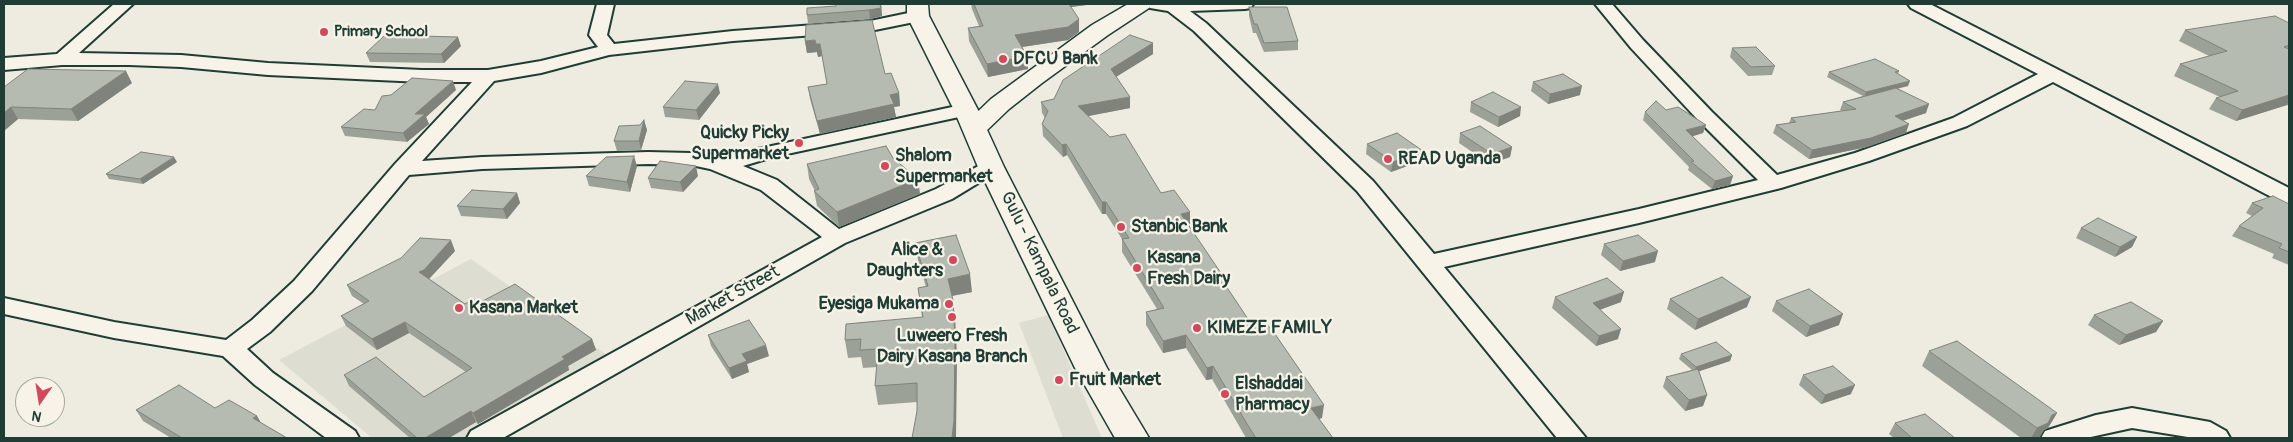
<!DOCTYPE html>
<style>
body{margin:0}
#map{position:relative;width:2293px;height:442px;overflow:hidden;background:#eeece1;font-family:Pangolin,sans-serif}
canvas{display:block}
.frame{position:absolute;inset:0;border:5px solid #1f3d34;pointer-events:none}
.north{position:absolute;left:15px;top:377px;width:50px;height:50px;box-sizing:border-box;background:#f7f3e8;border:1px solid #a1aaa0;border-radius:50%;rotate:193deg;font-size:14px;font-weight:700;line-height:20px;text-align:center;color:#1f3d34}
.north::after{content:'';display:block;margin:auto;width:18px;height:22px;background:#d1495b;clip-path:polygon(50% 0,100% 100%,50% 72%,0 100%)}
</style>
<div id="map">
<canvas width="2293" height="442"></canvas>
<div class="frame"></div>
<div class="north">N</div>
</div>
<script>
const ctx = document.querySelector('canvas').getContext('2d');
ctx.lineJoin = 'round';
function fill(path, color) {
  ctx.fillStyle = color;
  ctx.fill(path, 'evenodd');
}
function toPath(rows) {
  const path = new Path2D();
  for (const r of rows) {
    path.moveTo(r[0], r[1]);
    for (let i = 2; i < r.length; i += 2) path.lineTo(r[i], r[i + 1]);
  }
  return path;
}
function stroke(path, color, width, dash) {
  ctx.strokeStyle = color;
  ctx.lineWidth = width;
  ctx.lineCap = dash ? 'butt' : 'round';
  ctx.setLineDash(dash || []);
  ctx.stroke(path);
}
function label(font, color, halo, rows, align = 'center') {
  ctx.font = font + ' Pangolin,sans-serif';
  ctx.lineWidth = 4.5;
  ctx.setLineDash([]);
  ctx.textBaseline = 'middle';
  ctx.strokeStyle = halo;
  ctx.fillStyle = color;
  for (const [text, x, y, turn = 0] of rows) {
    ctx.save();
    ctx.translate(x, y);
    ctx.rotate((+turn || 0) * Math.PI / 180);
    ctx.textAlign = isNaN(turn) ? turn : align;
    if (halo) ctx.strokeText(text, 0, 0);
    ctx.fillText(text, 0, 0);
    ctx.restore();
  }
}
fill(toPath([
 [471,259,610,357,469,438,372,438,279,360],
 [1048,315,1102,438,1063,438,1019,323]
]), '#ddddd2');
const minor = toPath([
 [114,4,133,4,79,53,181,55,268,63,422,70,488,70,541,61,598,47,589,35,597,4,614,4,607,35,614,44,733,31,870,21,918,11,924,12,927,16,924,20,870,31,733,41,609,55,541,73,494,81,422,161,482,157,648,152,691,153,716,158,966,104,973,106,976,110,973,114,773,157,743,166,777,180,839,229,936,189,984,163,991,161,998,163,1002,167,998,171,952,199,845,243,503,438,467,438,471,431,822,237,761,190,710,169,691,165,648,164,482,169,409,175,312,291,270,332,247,349,273,373,355,431,359,438,326,438,255,385,223,356,114,338,4,314,4,298,114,322,226,340,252,320,294,281,395,164,472,82,422,82,268,75,181,67,129,65,62,65,4,70,4,58,57,54,114,4],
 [1147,4,1253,4,1251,8,1245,9,1190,11,1206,23,1373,181,1434,254,1639,209,1758,180,1698,120,1631,48,1595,4,1612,4,1643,40,1712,112,1777,175,1855,153,1953,118,2038,74,1911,8,1908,4,1930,4,2289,188,2289,204,2281,202,2053,82,1967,126,1869,161,1781,188,1639,223,1444,267,1586,438,1557,438,1357,191,1194,31,1168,11,1150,8,1147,4],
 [2132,408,2210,422,2226,431,2230,438,2194,438,2132,428,2086,438,2041,438,2045,431,2096,415,2132,408]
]);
const tertiary = toPath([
 [1128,4,1153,4,1149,8,1108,35,1042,83,1009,109,984,133,975,135,966,133,963,128,966,123,991,99,1092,25,1128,4]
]);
const primary = toPath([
 [907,4,928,4,929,16,978,110,1004,167,1107,368,1149,438,1115,438,1075,368,978,167,954,110,907,16,907,4]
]);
stroke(minor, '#1f3d34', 4);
stroke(tertiary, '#1f3d34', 3);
stroke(primary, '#1f3d34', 3);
fill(minor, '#f7f3e8');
fill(tertiary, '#f7f3e8');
fill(primary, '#f7f3e8');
fill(toPath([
 [881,4,882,16,870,19,808,24,807,15],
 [971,4,1094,4,1071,7,1079,32,1068,40,1022,47,1028,69,988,77,969,41,968,28,979,26,972,9],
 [1249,7,1298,41,1298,50,1264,52,1256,33,1253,33,1249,16],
 [2289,23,2289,106,2287,105,2236,121,2209,109,2216,98,2220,97,2174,76,2180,64,2209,56,2179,41,2185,30],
 [805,41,885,74,899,93,900,106,894,107,896,117,820,134,810,99,808,87,827,84,822,56,818,57,817,52,807,53],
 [1153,43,1153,54,1116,77,1130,108,1088,116,1190,224,1188,224,1227,288,1250,322,1322,418,1319,419,1333,438,1246,438,1212,379,1206,380,1186,348,1163,353,1146,325,1146,312,1157,309,1122,252,1122,239,1106,214,1102,214,1067,155,1063,157,1043,136,1042,124,1045,118,1042,113,1041,102,1054,99],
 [461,46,444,63,370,62,366,53],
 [1732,48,1775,66,1772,75,1748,76,1730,57],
 [1899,71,1898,74,1908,86,1898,88,1926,113,1903,121,1906,133,1867,147,1809,159,1773,133,1776,125,1789,123,1791,118,1842,111,1840,110,1843,102,1863,96,1827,77,1829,72],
 [1533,82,1580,95,1548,104,1531,91],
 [132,83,78,121,18,119,4,131,4,87],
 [456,90,426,117,429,124,407,142,345,136,341,127,375,110],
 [720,93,699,120,665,117,663,107],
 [1471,102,1520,116,1498,127,1470,112],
 [1666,110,1706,125,1703,133,1692,136,1733,176,1730,185,1712,189,1688,170,1689,167,1643,120,1645,112],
 [644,120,647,130,641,150,617,151,614,141,640,125],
 [1460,133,1512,147,1510,157,1490,164,1459,143],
 [1367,144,1423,151,1421,161,1391,172,1366,154],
 [893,158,920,194,839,227,817,206,814,191,815,191,809,179,807,164],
 [177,162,143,184,109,179,106,174],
 [637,166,630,192,589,186,586,176],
 [698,176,683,192,651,188,648,178],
 [517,193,520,203,507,219,461,216,457,206],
 [2252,203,2289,204,2289,265,2272,258,2274,254,2232,236,2239,226,2252,216,2246,213],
 [2081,228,2137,237,2132,247,2115,257,2076,238],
 [915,243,972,292,952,296,955,318,957,359,917,411,917,402,878,405,875,386,877,367,863,368,861,357,848,358,845,340,922,317,918,288,926,287,918,260],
 [1604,244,1655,262,1620,271,1601,255],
 [455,251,429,279,465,304,479,303,592,339,596,350,568,366,569,370,478,424,476,422,449,438,410,438,349,386,344,375,424,397,466,372,409,333,377,350,346,326,341,316,364,304,352,296,347,285],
 [1555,297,1621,302,1600,310,1618,339,1596,346,1552,308],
 [1670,299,1747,307,1695,330,1667,309],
 [1776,301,1839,325,1806,337,1772,311],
 [2094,315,2163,321,2156,332,2119,345,2088,325],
 [708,335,769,356,747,364,749,372,732,379,711,346],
 [1929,351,2057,413,2048,428,2044,430,2039,438,2021,438,1922,366],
 [1681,354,1732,355,1730,361,1699,371,1707,395,1703,406,1685,411,1663,387,1666,377,1692,370,1679,359],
 [1803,375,1851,394,1821,404,1799,385],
 [136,410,257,416,261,423,287,438,171,438,143,421],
 [1895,423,1955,438,1894,438,1889,434]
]), '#9ca197');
fill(toPath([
 [881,4,882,16,870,19,869,10],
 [1064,4,1094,4,1064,8],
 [1079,19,1079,32,1068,40,1015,48,1015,35],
 [458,37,461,46,444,63,441,54],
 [815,40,820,44,822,56,818,57,817,52,807,53,805,41],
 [1153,43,1153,54,1111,80,1111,69],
 [1027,56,1028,69,988,77,987,64],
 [126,71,132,83,78,121,71,109],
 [453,81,456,90,426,117,429,124,407,142,403,133,415,114],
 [1910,81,1908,86,1864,97,1866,92],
 [718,84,720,93,699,120,696,110],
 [1582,86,1580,95,1548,104,1550,94],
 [899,93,900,106,894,107,896,117,820,134,817,121,890,95],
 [2289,95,2289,101,2287,105,2236,121,2242,110],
 [1130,97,1130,108,1078,118,1078,106],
 [1929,104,1926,113,1892,124,1895,116],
 [11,107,18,119,4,131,4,113],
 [1521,107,1520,116,1498,127,1499,117],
 [644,120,647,130,641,150,639,141],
 [1909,124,1906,133,1867,147,1809,159,1812,150],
 [1706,125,1703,133,1684,139,1686,130],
 [1066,144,1067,155,1063,157,1062,145],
 [1512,147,1510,157,1490,164,1492,154],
 [1423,151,1421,161,1391,172,1393,162],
 [634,156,637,166,630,192,627,182],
 [174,157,177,162,143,184,140,179],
 [696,166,698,176,683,192,680,182],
 [1733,176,1730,185,1712,189,1715,181],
 [918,179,920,194,839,227,837,212],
 [517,193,520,203,507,219,503,209],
 [1102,202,1106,202,1106,214,1102,214],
 [1190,212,1190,224,1181,226,1181,214],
 [2137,237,2132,247,2115,257,2120,247],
 [451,240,455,251,428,280,419,272],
 [1658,251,1655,262,1620,271,1623,261],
 [970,274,972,292,951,296,948,279],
 [1624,292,1621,302,1590,313,1593,303],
 [1751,297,1747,307,1695,330,1698,319],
 [953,300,955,318,957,359,956,438,952,438],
 [1843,314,1839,325,1806,337,1810,326],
 [2163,321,2156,332,2119,345,2126,335],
 [405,322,409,333,377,350,372,339],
 [1621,329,1618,339,1596,346,1599,336],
 [1186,335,1186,348,1163,353,1163,341],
 [592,339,596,350,568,366,569,370,478,424,473,413,562,357],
 [766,345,769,356,747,364,749,372,732,379,729,368,742,354],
 [1732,355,1730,361,1694,373,1696,367],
 [1213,366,1212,379,1206,380,1207,368],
 [1855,385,1851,394,1821,404,1825,395],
 [1707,395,1703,406,1685,411,1689,400],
 [1324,405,1322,418,1310,421,1311,408],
 [471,411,476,422,449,438,425,438],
 [2057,413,2048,428,2044,430,2039,438,2031,438,2037,428,2052,415],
 [257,416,263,427,253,418]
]), '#7f837b');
const building = toPath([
 [836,4,880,4,881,8,869,10,807,15,807,8,836,6,836,4],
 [974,4,1069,4,1079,19,1068,27,1015,35,1027,56,987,64,968,28,983,26,974,4],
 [1249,7,1287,7,1298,41,1264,43,1257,24,1254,24,1249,7],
 [2275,16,2289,23,2289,45,2284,47,2289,49,2289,95,2242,110,2216,98,2238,91,2180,64,2227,51,2185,30,2275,16],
 [872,20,885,74,891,73,899,93,890,95,894,104,817,121,808,87,827,84,820,44,816,44,815,40,805,41,806,25,872,20],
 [385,35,458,37,441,54,366,53,385,35],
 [1130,35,1153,43,1111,69,1130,97,1078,106,1110,137,1125,134,1161,193,1174,190,1190,212,1181,214,1227,282,1224,283,1250,322,1262,318,1275,334,1324,405,1311,408,1333,438,1256,438,1247,424,1213,366,1207,368,1186,335,1163,341,1146,312,1164,308,1122,239,1129,238,1106,202,1102,202,1066,144,1062,145,1042,124,1048,111,1041,102,1054,99,1063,80,1130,35],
 [1756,47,1775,66,1751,67,1732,48,1756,47],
 [1875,59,1899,71,1895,72,1910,81,1866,92,1829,72,1875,59],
 [28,69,126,71,71,109,11,107,4,113,4,87,28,69],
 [1563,74,1582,86,1550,94,1533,82,1563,74],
 [412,78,453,81,415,114,425,114,403,133,341,127,364,109,375,110,382,96,391,95,412,78],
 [685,81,718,84,696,110,663,107,685,81],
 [1896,88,1929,104,1895,116,1909,124,1871,138,1812,150,1776,125,1796,122,1791,118,1856,109,1843,102,1896,88],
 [1493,92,1521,107,1499,117,1471,102,1493,92],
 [1656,101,1666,110,1678,107,1706,125,1686,130,1733,176,1715,181,1691,162,1694,161,1645,112,1656,101],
 [644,120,639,141,614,141,619,126,640,125,644,120],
 [1480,126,1512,147,1492,154,1460,133,1480,126],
 [1397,133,1423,151,1393,162,1367,144,1397,133],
 [886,146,893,158,918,179,837,212,814,191,819,189,807,164,886,146],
 [141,152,174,157,140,179,106,174,141,152],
 [634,156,627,182,586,176,606,157,634,156],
 [660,161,696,166,680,182,648,178,660,161],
 [472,190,517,193,503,209,457,206,472,190],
 [2273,196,2289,204,2289,252,2279,248,2282,244,2239,226,2263,208,2252,203,2273,196],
 [2098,218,2137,237,2120,247,2081,228,2098,218],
 [956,235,970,274,948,279,953,300,955,341,954,420,952,438,912,438,917,411,917,383,875,386,878,349,860,350,861,339,845,340,846,324,923,317,918,288,928,286,915,243,956,235],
 [1638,235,1658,251,1623,261,1604,244,1638,235],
 [420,238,451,240,424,270,419,272,465,304,473,299,479,303,515,284,592,339,562,357,565,359,473,413,471,411,425,438,417,438,344,375,376,357,424,397,472,368,405,322,372,339,341,316,369,301,347,285,401,258,420,238],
 [1722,277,1751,297,1698,319,1670,299,1722,277],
 [1607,278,1624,292,1593,303,1621,329,1599,336,1555,297,1607,278],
 [1809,289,1843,314,1810,326,1776,301,1809,289],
 [2131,302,2163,321,2126,335,2094,315,2131,302],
 [749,320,766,345,742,354,747,361,729,368,708,335,749,320],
 [1957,341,2057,413,2052,415,2048,423,2037,428,1929,351,1957,341],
 [1716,342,1732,355,1696,367,1681,354,1716,342],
 [1833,366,1855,385,1825,395,1803,375,1833,366],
 [1698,369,1707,395,1689,400,1666,377,1698,369],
 [179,385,215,408,229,400,257,416,253,418,287,438,182,438,136,410,179,385],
 [1925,414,1955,438,1912,438,1895,423,1925,414]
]);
fill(building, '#b5bbb0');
stroke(building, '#7f837b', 1);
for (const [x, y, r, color] of [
 [324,32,5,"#d1495b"],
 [1003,59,5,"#d1495b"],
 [799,143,5,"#d1495b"],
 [1388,159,5,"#d1495b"],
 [885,166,5,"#d1495b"],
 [1121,227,5,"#d1495b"],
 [953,260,5,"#d1495b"],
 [1137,268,5,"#d1495b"],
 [949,304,5,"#d1495b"],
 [459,308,5,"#d1495b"],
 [952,317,5,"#d1495b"],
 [1197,328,5,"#d1495b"],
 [1059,380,5,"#d1495b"],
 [1225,394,5,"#d1495b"]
]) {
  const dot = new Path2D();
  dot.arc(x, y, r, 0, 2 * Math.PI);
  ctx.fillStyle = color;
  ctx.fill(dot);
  stroke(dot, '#f7f3e8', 2);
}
label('bold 15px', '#1f3d34', '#f7f3e8', [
 ["Primary School",334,32]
], 'left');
label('bold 18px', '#1f3d34', '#f7f3e8', [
 ["DFCU Bank",1013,59],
 ["Quicky Picky",789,133,"right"],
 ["Supermarket",789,154,"right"],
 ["Shalom",895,156],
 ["Supermarket",895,177],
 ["READ Uganda",1398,159],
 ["Stanbic Bank",1131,227],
 ["Alice &",943,250,"right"],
 ["Daughters",943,271,"right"],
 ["Kasana",1147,258],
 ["Fresh Dairy",1147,279],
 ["Eyesiga Mukama",939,304,"right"],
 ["Kasana Market",469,308],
 ["KIMEZE FAMILY",1207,328],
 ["Luweero Fresh",952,336,"center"],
 ["Dairy Kasana Branch",952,357,"center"],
 ["Fruit Market",1069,380],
 ["Elshaddai",1235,384],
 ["Pharmacy",1235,405]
], 'left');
label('18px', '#1f3d34', '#f7f3e8', [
 ["Gulu - Kampala Road",1039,263,64],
 ["Market Street",733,296,-29]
]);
</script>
